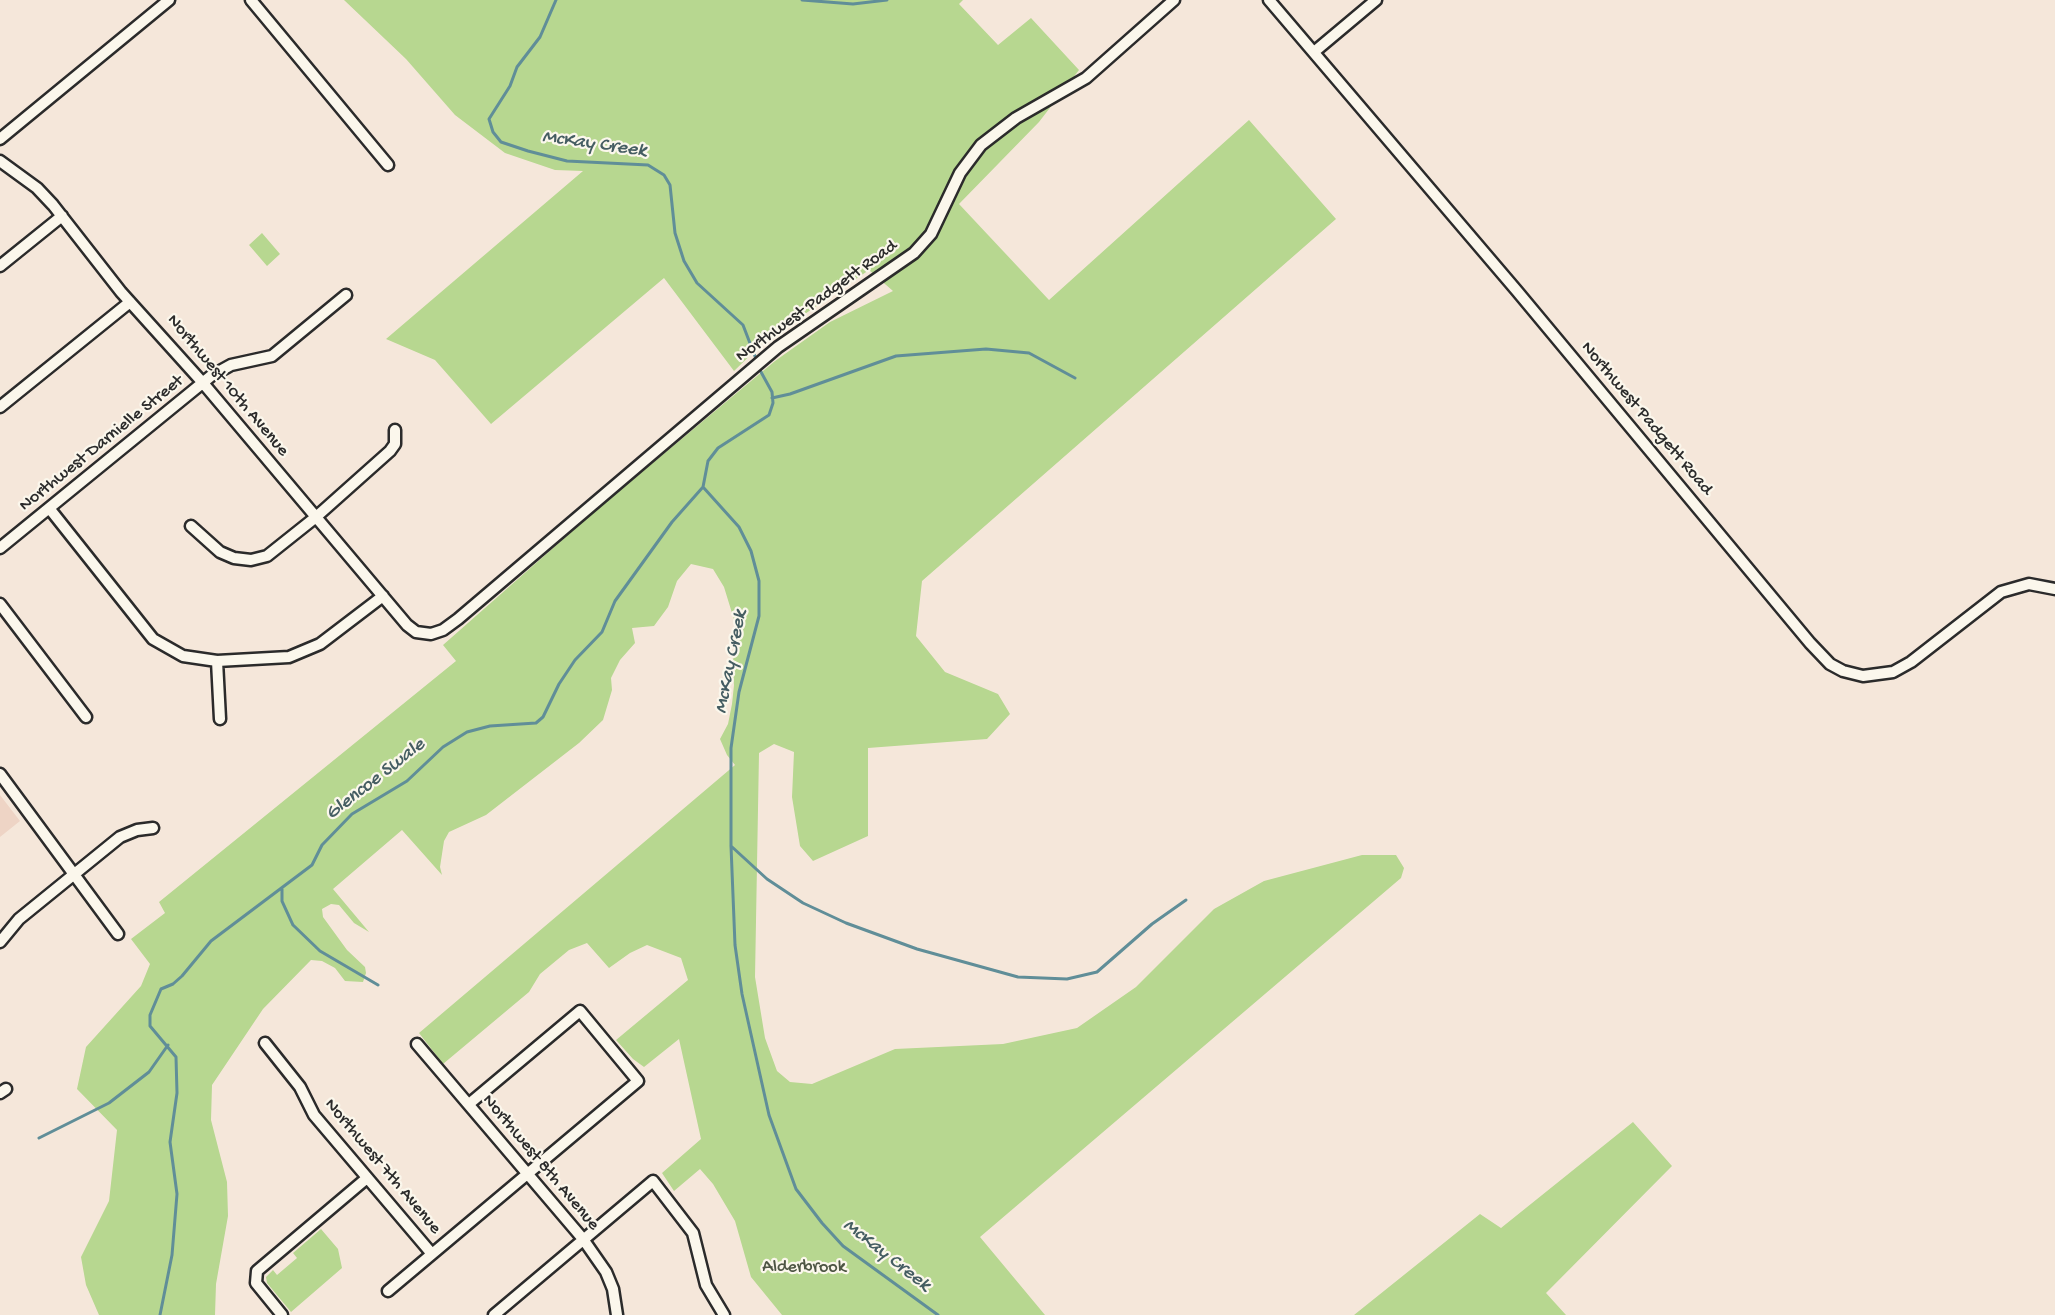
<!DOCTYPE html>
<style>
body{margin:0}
canvas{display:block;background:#f5e7da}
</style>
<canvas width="2055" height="1315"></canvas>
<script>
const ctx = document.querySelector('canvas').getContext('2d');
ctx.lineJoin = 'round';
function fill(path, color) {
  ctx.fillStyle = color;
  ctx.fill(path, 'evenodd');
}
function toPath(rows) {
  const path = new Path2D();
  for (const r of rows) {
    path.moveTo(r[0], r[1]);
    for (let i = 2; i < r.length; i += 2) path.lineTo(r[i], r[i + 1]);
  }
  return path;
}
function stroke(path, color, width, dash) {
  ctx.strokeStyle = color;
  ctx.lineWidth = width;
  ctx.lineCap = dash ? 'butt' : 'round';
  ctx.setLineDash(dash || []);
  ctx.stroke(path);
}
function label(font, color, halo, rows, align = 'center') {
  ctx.font = font + ' "Gochi Hand",sans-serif';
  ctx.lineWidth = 4.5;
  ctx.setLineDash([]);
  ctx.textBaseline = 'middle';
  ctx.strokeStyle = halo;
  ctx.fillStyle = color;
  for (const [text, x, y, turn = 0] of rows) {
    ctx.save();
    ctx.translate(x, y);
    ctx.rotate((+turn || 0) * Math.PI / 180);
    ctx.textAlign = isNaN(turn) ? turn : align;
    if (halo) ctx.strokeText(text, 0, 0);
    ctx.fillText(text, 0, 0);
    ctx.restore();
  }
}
fill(toPath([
 [0,795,20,821,0,837]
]), '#eed4c5');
fill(toPath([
 [344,0,963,0,959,4,998,45,1031,18,1079,70,1039,122,959,204,1049,300,1249,120,1336,219,922,581,916,636,945,672,998,694,1010,714,987,739,868,748,868,836,813,861,800,846,792,797,794,752,774,744,759,753,755,977,765,1038,777,1071,790,1082,812,1084,895,1049,1003,1044,1077,1028,1136,987,1214,909,1264,881,1362,855,1396,855,1404,868,1401,878,980,1237,1045,1315,782,1315,751,1277,735,1221,713,1184,700,1169,674,1191,662,1173,701,1139,679,1039,644,1067,633,1059,616,1040,688,980,681,958,647,945,630,953,609,968,587,943,569,950,540,974,529,992,443,1064,419,1033,735,765,727,755,720,739,728,724,732,704,734,685,732,664,737,644,736,626,724,587,713,569,691,564,677,581,668,607,654,626,632,628,635,643,620,660,611,678,612,690,603,720,579,743,486,815,449,832,444,841,440,867,442,875,402,830,333,889,369,932,354,923,339,905,331,904,322,909,323,917,347,950,365,967,366,973,363,982,345,981,335,968,322,961,311,960,263,1009,212,1085,211,1120,227,1182,228,1216,216,1284,215,1315,99,1315,86,1285,81,1257,109,1201,117,1130,77,1089,86,1047,141,986,150,964,131,939,165,913,159,902,456,661,443,645,594,512,775,361,830,322,893,291,869,270,764,342,734,371,664,278,491,424,435,360,386,339,583,171,555,170,505,153,455,115,406,59],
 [262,233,280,254,267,266,249,245],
 [1633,1122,1672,1166,1546,1293,1566,1315,1354,1315,1480,1214,1501,1228],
 [321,1229,338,1249,342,1268,291,1312,267,1283,266,1277,273,1270,277,1275,297,1258,293,1253]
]), '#b7d790');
stroke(toPath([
 [556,0,540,37,517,67,510,86,489,119,493,132,501,142,528,151,567,161,648,165,664,175,670,185,675,233,684,261,697,283,743,325,761,372,772,392,773,403,769,415,718,448,708,461,703,487,739,527,751,551,759,581,759,616,739,692,731,748,731,846,735,945,742,994,769,1115,796,1189,822,1223,843,1246,938,1315],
 [802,0,853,4,887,0],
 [772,398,790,394,896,356,986,349,1029,353,1075,378],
 [731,846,767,879,803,903,846,923,917,949,1018,977,1067,979,1097,972,1152,924,1186,900],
 [282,889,282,901,293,925,320,951,378,985],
 [39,1138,109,1103,149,1072,168,1045],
 [160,1315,172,1255,177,1194,170,1142,177,1093,176,1057,150,1026,150,1015,161,989,173,984,182,976,211,941,312,865,322,845,352,814,407,781,443,747,467,732,490,726,536,723,543,717,559,684,575,660,602,632,615,601,672,522,703,487]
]), '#608e98', 3);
const street = toPath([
 [251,0,388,165],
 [1269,0,1517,291,1810,643,1830,664,1843,671,1863,676,1893,672,1911,662,2001,592,2029,584,2055,589],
 [1314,52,1376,0],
 [0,139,169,0],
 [0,161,37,188,53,205,121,292,203,383,407,625,416,632,431,634,443,630,458,619,778,347,914,253,931,234,960,173,981,145,1016,118,1086,78,1174,0],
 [0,266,62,216],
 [0,407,130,302],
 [49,508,153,639,183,656,217,661,289,657,320,644,383,596],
 [191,526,220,552,234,558,251,560,267,556,316,517,390,451,395,444,395,430],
 [0,548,211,376,231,365,272,356,346,295],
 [0,604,86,717],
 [217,661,220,719],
 [0,774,118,934],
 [0,942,19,919,120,837,137,830,153,828],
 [265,1043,300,1087,314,1115,432,1254],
 [417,1044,583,1239,606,1272,613,1289,617,1315],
 [0,1093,6,1089],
 [388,1291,638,1081,580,1011,469,1104],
 [282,1315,256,1283,257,1271,367,1178],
 [494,1315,653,1181,693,1233,706,1285,724,1315]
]);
stroke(street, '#2b2b2b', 15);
stroke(street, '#fbf7ec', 10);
label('18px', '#2b2b2b', '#fbf7ec', [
 ["Northwest Padgett Road",817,302,-36],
 ["Northwest 10th Avenue",227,386,50],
 ["Northwest Padgett Road",1646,419,50],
 ["Northwest Darnielle Street",102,444,-39],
 ["Northwest 8th Avenue",540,1163,50],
 ["Northwest 7th Avenue",382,1167,50]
]);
label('18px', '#4e5644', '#fbf7ec', [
 ["Alderbrook",804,1268]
]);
label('italic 20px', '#455d62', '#fbf7ec', [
 ["McKay Creek",594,145,8],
 ["McKay Creek",732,662,-79],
 ["Glencoe Swale",376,780,-38],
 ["McKay Creek",886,1256,38]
]);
</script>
